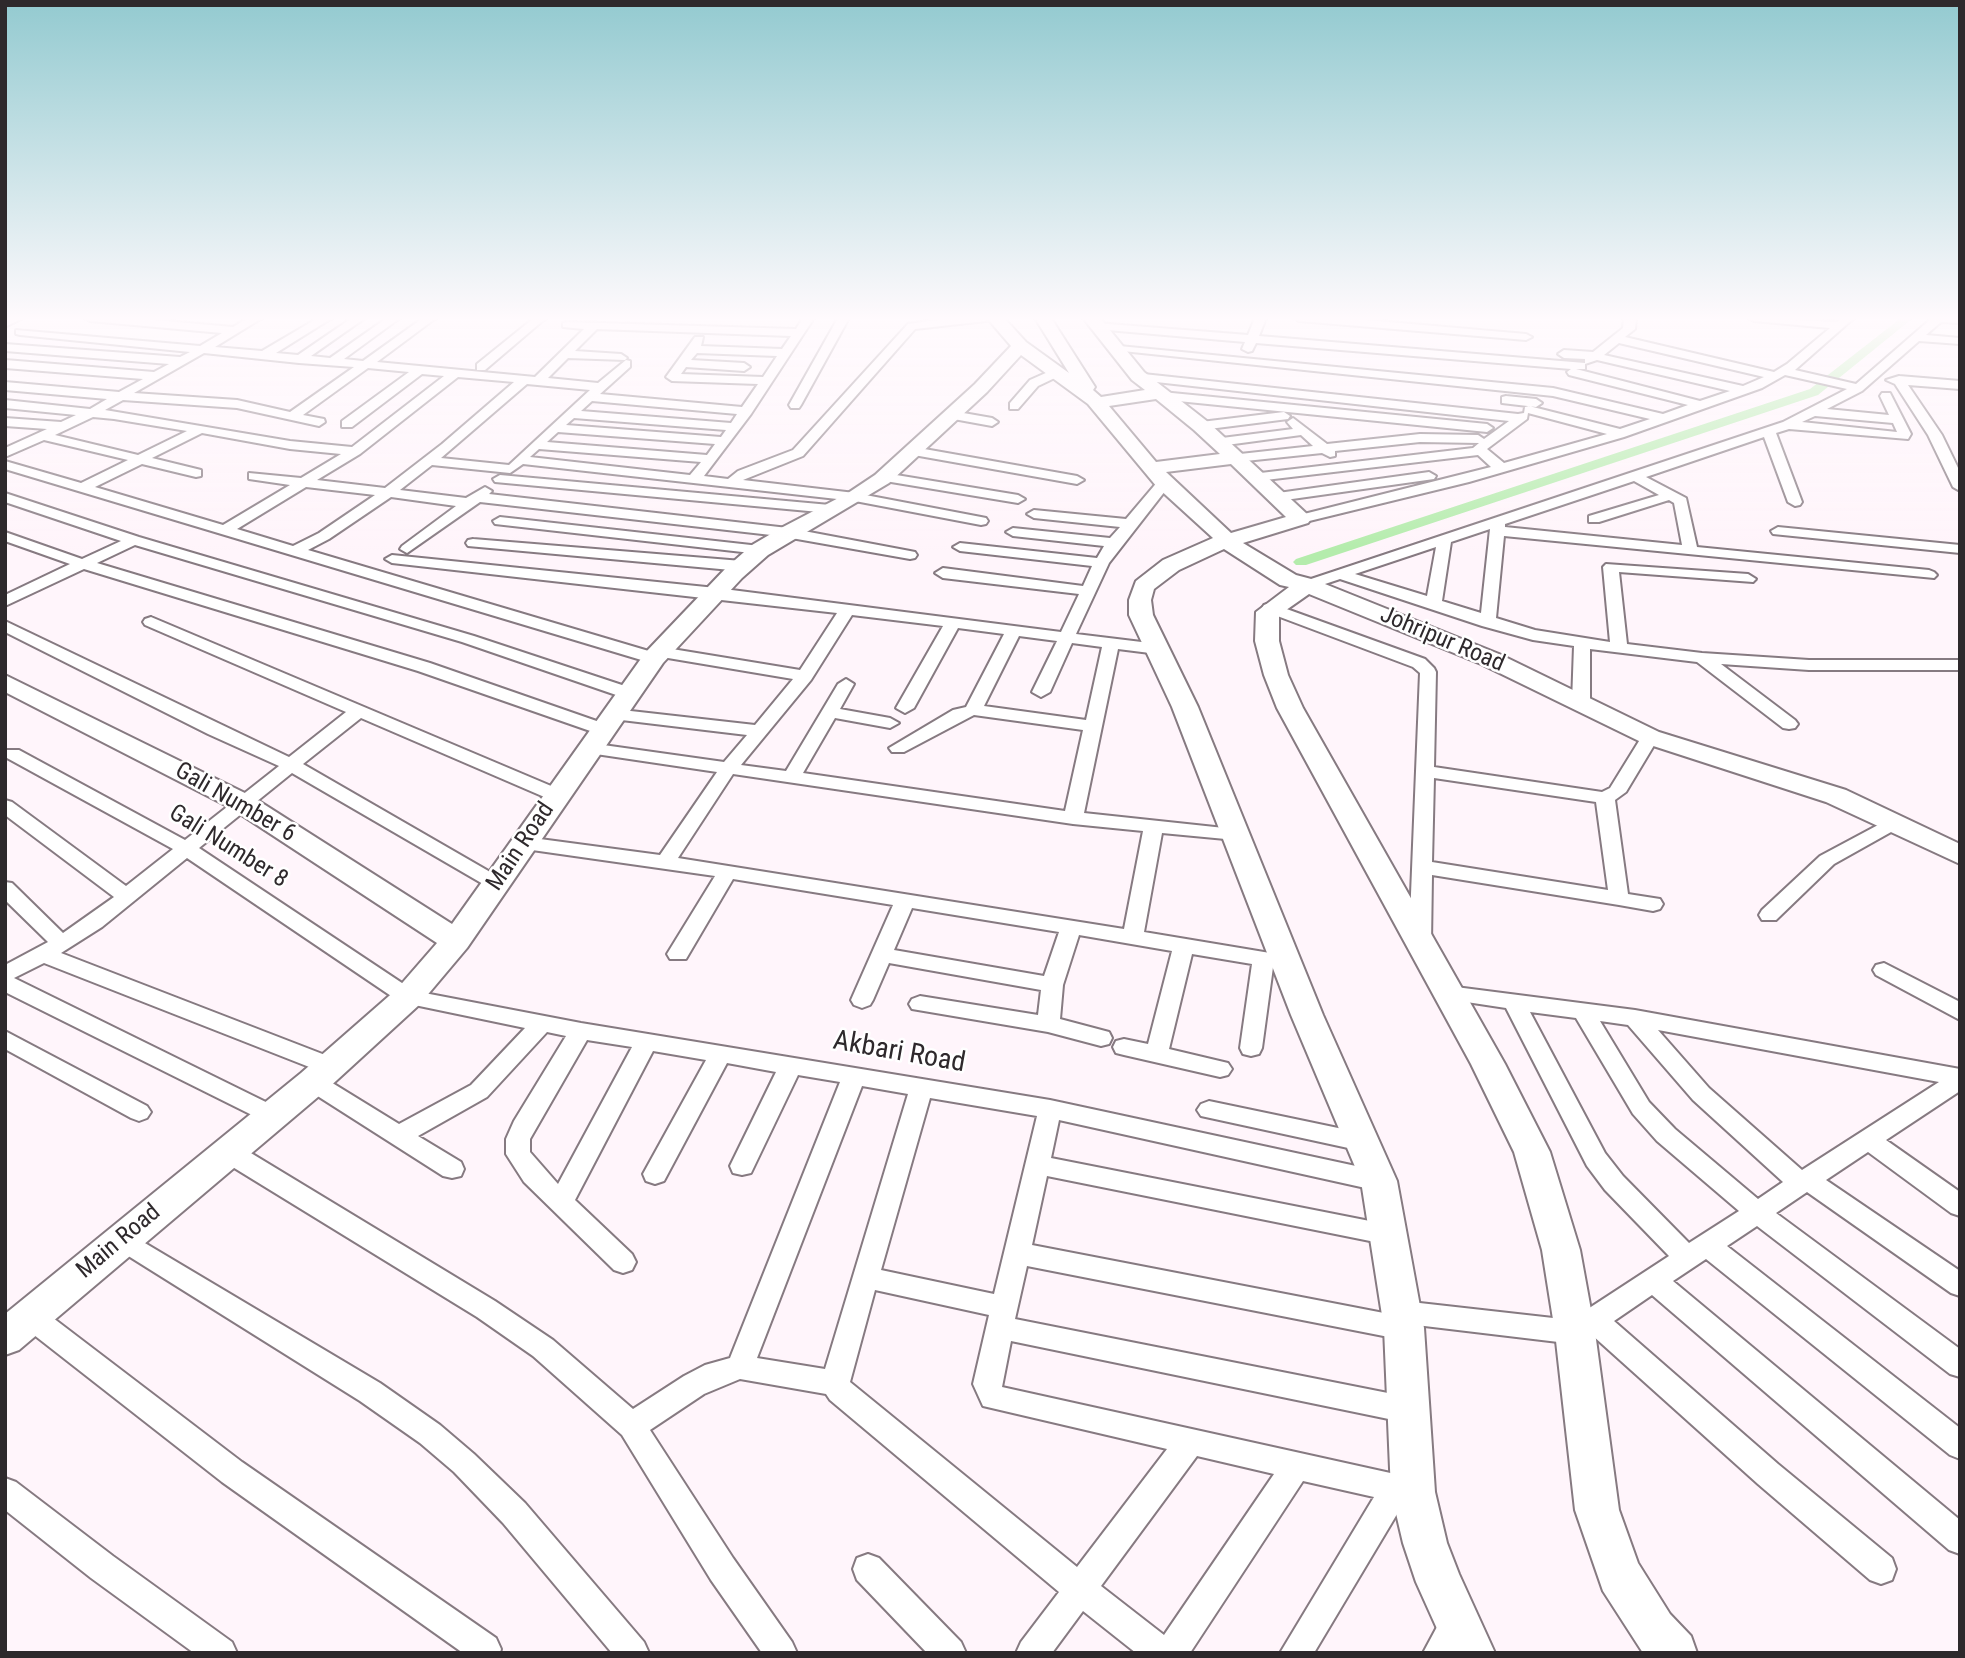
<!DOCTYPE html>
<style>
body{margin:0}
#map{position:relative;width:1965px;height:1658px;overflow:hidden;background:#fff5fb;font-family:"Roboto Condensed",sans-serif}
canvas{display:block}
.frame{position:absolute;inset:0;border:7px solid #2e292c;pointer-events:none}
</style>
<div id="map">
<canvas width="1965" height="1658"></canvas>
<div class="frame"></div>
</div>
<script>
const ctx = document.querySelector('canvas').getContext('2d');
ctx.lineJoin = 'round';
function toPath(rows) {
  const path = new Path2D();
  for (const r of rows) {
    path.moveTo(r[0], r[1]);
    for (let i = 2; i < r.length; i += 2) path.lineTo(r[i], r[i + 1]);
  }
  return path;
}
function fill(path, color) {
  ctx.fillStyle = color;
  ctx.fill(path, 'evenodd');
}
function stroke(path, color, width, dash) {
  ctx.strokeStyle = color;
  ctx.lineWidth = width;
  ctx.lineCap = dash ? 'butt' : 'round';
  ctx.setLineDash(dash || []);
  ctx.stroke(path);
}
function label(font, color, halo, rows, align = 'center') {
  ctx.font = font + ' "Roboto Condensed",sans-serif';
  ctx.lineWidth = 5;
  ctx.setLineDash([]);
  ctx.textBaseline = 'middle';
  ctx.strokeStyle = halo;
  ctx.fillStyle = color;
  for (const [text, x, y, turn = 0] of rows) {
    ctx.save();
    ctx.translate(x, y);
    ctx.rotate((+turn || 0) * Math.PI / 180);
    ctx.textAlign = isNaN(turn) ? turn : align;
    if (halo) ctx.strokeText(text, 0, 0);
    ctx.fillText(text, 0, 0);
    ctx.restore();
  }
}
fill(toPath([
 [1901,318,1913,318,1818,395,1306,565,1296,565,1293,562,1296,559,1810,389,1901,318]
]), '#b4ecac');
const street = toPath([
 [8,318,23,318,5,327,5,320,8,318],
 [85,318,132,318,233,327,248,318,262,318,215,347,262,351,318,318,332,318,276,353,298,355,352,318,365,318,311,356,330,358,387,318,400,318,344,359,363,361,423,318,436,318,377,362,535,377,584,329,563,327,563,323,567,322,796,329,803,318,814,318,751,414,704,476,728,479,738,471,793,450,908,324,952,318,991,318,986,321,915,329,803,456,743,480,855,493,981,517,986,518,988,521,986,524,981,525,855,501,523,464,510,473,432,465,400,490,466,498,485,487,492,491,489,494,788,528,910,551,915,552,917,555,915,558,910,559,780,536,480,502,407,553,400,549,402,546,456,506,391,497,329,539,308,550,652,652,660,647,800,670,837,613,392,563,385,559,392,555,716,588,1061,632,1079,594,943,578,935,573,943,568,1083,586,1092,566,960,551,953,547,960,543,1097,558,1104,546,1013,536,1006,532,1013,528,1110,538,1120,527,1034,518,1027,514,1034,510,1126,519,1159,480,1169,480,1169,486,1109,563,1076,634,1158,644,1166,649,1158,654,1118,649,1084,813,1243,830,1246,834,1243,838,1236,840,1162,833,1144,932,1294,957,1297,962,1294,967,1273,967,1262,1048,1259,1054,1251,1056,1243,1054,1240,1048,1252,964,1192,954,1169,1049,1228,1063,1232,1069,1228,1075,1220,1077,1124,1055,1116,1053,1113,1047,1116,1041,1124,1039,1148,1044,1172,951,1079,935,1063,985,1060,1019,1109,1032,1112,1038,1109,1044,1101,1046,1048,1032,912,1009,909,1004,912,999,920,996,1038,1015,1041,990,889,963,873,1000,870,1005,862,1008,854,1005,851,1000,893,905,733,879,686,959,670,959,667,954,715,876,525,849,515,843,525,837,660,855,717,772,589,753,583,752,580,748,583,744,589,743,724,762,747,735,613,719,604,714,607,710,613,709,755,725,793,679,662,657,660,662,648,662,5,469,5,461,81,483,128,460,44,440,5,457,5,448,47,429,5,426,5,418,61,422,76,415,5,408,5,400,90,409,107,399,5,390,5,382,119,392,143,379,5,368,5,360,154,372,169,364,5,351,5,344,180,357,190,352,20,335,16,334,16,330,200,346,222,333,90,321,85,318],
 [597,329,791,336,782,349,701,346,703,337,695,337,666,377,672,381,758,384,742,407,600,394,630,367,630,361,626,360,598,383,548,378,568,358,625,360,627,358,621,354,575,351,597,329],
 [204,353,299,363,354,367,290,412,237,400,134,393,204,353],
 [697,353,777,356,763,377,681,374,686,367,744,371,750,367,744,363,691,360,697,353],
 [368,368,409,372,342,421,342,427,352,427,422,374,444,376,352,447,290,441,105,410,123,400,237,408,319,426,325,422,324,419,303,415,368,368],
 [458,377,514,382,442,444,385,488,317,480,360,454,458,377],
 [527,384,590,390,509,465,441,458,527,384],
 [592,401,737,414,731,423,581,411,592,401],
 [93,417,114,419,187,431,138,455,55,435,93,417],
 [574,418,726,430,721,437,566,425,574,418],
 [558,432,715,444,707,455,547,442,558,432],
 [202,433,290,449,341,454,301,478,249,473,249,479,290,485,223,525,95,487,142,464,196,477,201,476,201,470,152,458,202,433],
 [539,449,701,462,690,475,530,457,539,449],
 [306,487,375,495,319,533,293,546,237,529,306,487],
 [852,615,943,626,896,708,905,713,914,708,958,628,1004,634,966,707,953,710,889,748,892,752,904,752,974,715,1083,730,1065,811,803,773,835,718,890,728,899,723,890,718,840,709,854,684,846,679,838,684,786,771,741,765,811,680,852,615],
 [1019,636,1057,641,1032,692,1041,697,1050,692,1072,643,1102,647,1086,720,984,706,1019,636],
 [733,774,1073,824,1143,831,1124,929,678,858,733,774],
 [912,908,1059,932,1044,976,894,950,912,908],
 [534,318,546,318,485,370,477,370,477,364,534,318],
 [838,318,849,318,801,405,799,408,791,408,789,405,838,318],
 [1255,318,1266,318,1259,336,1585,363,1585,359,1564,358,1558,354,1564,350,1593,352,1623,328,1624,318,1636,318,1635,329,1625,337,1774,372,1787,364,1830,328,1754,321,1749,318,1837,322,1842,318,1854,318,1795,370,1856,384,1932,318,1960,318,1960,323,1941,322,1926,335,1960,338,1960,344,1919,341,1862,391,1827,409,1889,415,1880,396,1882,393,1890,393,1911,434,1908,439,1789,429,1776,433,1802,502,1800,505,1795,506,1788,502,1764,437,1646,477,1686,498,1697,547,1929,570,1934,572,1937,575,1934,578,1504,536,1496,618,1535,630,1610,642,1603,567,1606,564,1748,574,1756,579,1753,582,1619,572,1627,644,1702,653,1809,660,1960,660,1960,670,1809,670,1721,664,1795,720,1798,724,1795,728,1789,729,1783,728,1697,662,1590,649,1590,703,1581,708,1572,703,1574,646,1533,640,1482,626,1340,579,1307,590,1302,588,1299,585,1302,582,1783,422,1847,389,1785,375,1762,388,1624,437,1469,482,1301,523,1294,519,1296,516,1491,467,1478,455,1257,481,1252,480,1252,474,1473,448,1479,443,1420,442,1335,451,1335,456,1330,457,1322,453,1236,462,1229,458,1231,455,1313,446,1301,435,1219,446,1212,442,1214,439,1293,429,1287,422,1293,418,1327,444,1420,434,1478,435,1484,439,1509,421,1138,380,1134,379,1134,373,1518,414,1524,413,1525,407,1529,406,1620,429,1650,419,1553,396,1113,350,1109,349,1109,345,1553,388,1663,414,1688,405,1569,375,1567,372,1571,369,1256,343,1252,351,1248,352,1242,349,1245,342,1096,329,1090,326,1096,323,1248,335,1255,318],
 [1619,343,1764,377,1743,386,1604,355,1619,343],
 [1597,360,1730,391,1700,401,1576,369,1585,369,1585,364,1597,360],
 [1528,413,1607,434,1504,463,1487,449,1527,419,1528,413],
 [1815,416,1893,423,1897,432,1802,422,1815,416],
 [1634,481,1659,495,1589,516,1589,522,1599,522,1669,500,1674,503,1682,545,1505,527,1505,524,1634,481],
 [1490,529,1481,613,1442,601,1451,542,1490,529],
 [1436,547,1427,596,1355,574,1436,547],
 [1294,318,1343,318,1526,334,1532,337,1526,340,1299,321,1294,318],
 [1057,368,1063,372,1061,375,1038,386,1018,409,1010,409,1010,403,1030,380,1057,368],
 [1899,376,1960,381,1960,389,1908,385,1942,435,1960,472,1960,491,1953,487,1928,435,1895,384,1886,380,1899,376],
 [1162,392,1487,424,1493,428,1487,432,1158,399,1156,396,1162,392],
 [1506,396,1536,399,1542,403,1536,407,1502,403,1502,397,1506,396],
 [952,411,992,418,998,422,992,426,948,418,948,412,952,411],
 [1284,412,1290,416,1288,419,1201,430,1195,426,1201,422,1284,412],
 [913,447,1077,476,1084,480,1077,484,908,454,906,451,913,447],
 [1429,472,1436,476,1434,479,1278,501,1271,497,1278,493,1429,472],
 [884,473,1018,495,1025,499,1018,503,879,480,877,477,884,473],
 [500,475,830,505,837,509,830,513,495,482,493,479,500,475],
 [5,493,139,537,474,636,634,689,637,693,634,697,622,697,462,642,135,545,97,563,430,663,608,725,611,729,602,734,596,733,418,671,84,569,5,606,5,595,70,564,5,541,5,532,82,559,121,541,5,502,5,493],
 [500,517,760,546,767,550,760,554,495,524,493,521,500,517],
 [1778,527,1960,545,1960,553,1773,534,1771,531,1778,527],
 [473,539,742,561,750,566,742,571,468,546,466,543,468,540,473,539],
 [1270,603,1425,659,1434,668,1436,672,1434,767,1602,792,1610,788,1644,733,1656,733,1659,737,1626,792,1615,800,1628,894,1660,899,1663,904,1660,909,1653,911,1619,905,1432,875,1431,943,1427,948,1420,950,1413,948,1409,943,1420,673,1413,667,1264,611,1262,608,1264,605,1270,603],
 [1434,778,1596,802,1608,890,1432,862,1434,778],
 [151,617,563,791,565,795,563,799,549,799,361,718,303,764,504,880,507,884,504,888,490,888,292,773,199,848,414,991,581,1023,1050,1100,1379,1171,1388,1174,1391,1181,1388,1188,1379,1191,1059,1120,1051,1158,1390,1225,1399,1228,1403,1235,1399,1242,1390,1245,1047,1176,1032,1245,1389,1314,1392,1304,1402,1301,1571,1320,1669,1256,1605,1190,1587,1166,1506,1008,1440,998,1437,993,1440,988,1448,986,1635,1010,1960,1069,1960,1091,1886,1140,1960,1192,1960,1216,1951,1213,1868,1152,1826,1180,1960,1271,1960,1296,1951,1293,1807,1192,1776,1213,1960,1349,1960,1377,1950,1374,1757,1226,1727,1246,1960,1428,1960,1459,1950,1455,1706,1259,1673,1281,1960,1520,1960,1554,1949,1550,1652,1295,1614,1321,1778,1464,1892,1558,1896,1569,1892,1580,1881,1584,1870,1580,1758,1484,1592,1335,1575,1344,1416,1325,1418,1328,1414,1336,1404,1340,1027,1266,1015,1319,1408,1397,1418,1401,1422,1410,1418,1419,1408,1423,1011,1341,1002,1387,1413,1478,1424,1482,1428,1492,1424,1502,1413,1506,1403,1504,1314,1653,1280,1653,1374,1497,1303,1481,1190,1653,1136,1653,1083,1611,1052,1653,1016,1653,1021,1642,1059,1592,830,1400,826,1394,740,1379,704,1394,650,1430,733,1558,792,1642,797,1653,762,1653,711,1580,622,1435,533,1356,477,1317,218,1158,215,1151,218,1144,227,1142,236,1144,495,1301,553,1340,633,1409,684,1376,705,1365,730,1358,840,1082,798,1075,751,1173,742,1175,733,1173,730,1166,776,1072,727,1063,664,1181,655,1184,646,1181,643,1174,706,1060,653,1051,575,1200,632,1254,636,1262,632,1270,623,1273,614,1270,524,1182,506,1154,506,1139,514,1121,566,1036,547,1032,487,1097,418,1136,461,1162,464,1169,461,1176,452,1178,443,1176,305,1088,301,1082,305,1076,313,1074,321,1076,399,1124,471,1085,525,1028,400,1002,187,858,102,927,61,953,338,1060,342,1066,338,1072,330,1074,322,1072,44,963,14,978,280,1109,284,1115,280,1121,272,1124,264,1121,5,992,5,965,48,942,5,900,5,882,12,883,63,933,114,897,5,815,5,800,12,802,126,886,173,849,7,758,7,750,19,750,185,840,279,766,208,734,5,632,5,621,289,757,346,712,145,625,143,622,145,619,151,617],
 [1530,1012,1576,1018,1633,1114,1657,1141,1739,1211,1689,1243,1623,1176,1605,1153,1530,1012],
 [1600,1021,1628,1025,1693,1100,1783,1182,1758,1199,1675,1129,1649,1102,1600,1021],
 [1658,1030,1939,1082,1802,1170,1709,1088,1658,1030],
 [587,1040,632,1047,558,1184,530,1152,530,1139,587,1040],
 [862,1086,908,1094,825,1369,757,1358,862,1086],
 [930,1098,1037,1116,994,1294,881,1270,930,1098],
 [875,1290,989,1315,973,1384,983,1406,1167,1449,1077,1567,850,1382,875,1290],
 [1197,1456,1274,1474,1164,1635,1101,1586,1197,1456],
 [1893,817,1903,823,1900,827,1834,864,1776,920,1762,920,1759,915,1762,910,1820,856,1893,817],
 [1884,963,1960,1002,1960,1020,1876,975,1873,970,1876,965,1884,963],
 [5,1031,147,1106,151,1112,147,1118,139,1121,131,1118,5,1049,5,1031],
 [1209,1101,1362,1133,1371,1136,1374,1142,1371,1148,1362,1151,1201,1116,1197,1110,1201,1104,1209,1101],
 [123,1230,380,1383,440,1425,474,1454,525,1503,644,1642,649,1653,612,1653,503,1523,454,1472,420,1443,360,1401,114,1247,110,1240,114,1233,123,1230],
 [30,1305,40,1308,242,1462,496,1638,501,1649,500,1653,463,1653,222,1482,20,1324,17,1316,20,1308,30,1305],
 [5,1478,16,1482,113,1556,232,1642,237,1653,194,1653,91,1578,5,1510,5,1478],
 [868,1554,879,1558,961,1642,966,1653,927,1653,857,1580,853,1569,857,1558,868,1554],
 [1456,1607,1467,1612,1472,1623,1457,1653,1423,1653,1445,1612,1456,1607]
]);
const secondary = toPath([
 [987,318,1004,318,1026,342,1069,373,1035,318,1051,318,1095,387,1093,390,1101,397,1145,390,1132,380,1083,318,1100,318,1144,372,1208,422,1308,515,1311,519,1308,523,1243,543,1296,575,1315,580,1499,654,1659,732,1846,790,1960,844,1960,864,1826,802,1641,742,1481,664,1309,594,1279,615,1279,641,1288,675,1303,708,1505,1064,1550,1152,1580,1250,1595,1332,1619,1510,1638,1563,1670,1614,1691,1636,1697,1653,1643,1653,1603,1591,1575,1510,1555,1332,1542,1250,1514,1152,1471,1064,1277,708,1264,675,1255,641,1256,612,1289,587,1280,585,1224,549,1179,570,1154,589,1151,600,1153,615,1198,707,1323,1015,1397,1181,1424,1328,1435,1492,1447,1543,1459,1574,1495,1653,1448,1653,1416,1582,1403,1543,1391,1492,1384,1328,1361,1181,1291,1015,1172,707,1129,615,1129,600,1136,581,1163,560,1213,538,1157,487,1088,404,1021,355,987,392,889,483,768,555,742,578,663,663,467,948,419,1005,325,1091,19,1350,5,1355,5,1314,301,1073,397,989,437,943,231,808,5,692,5,675,251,796,452,924,645,653,726,568,752,545,781,528,848,493,875,475,975,384,1011,346,987,318],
 [1156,399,1194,430,1220,454,1156,462,1109,406,1156,399],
 [1231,464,1286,517,1231,533,1166,472,1231,464]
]);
stroke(street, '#867a81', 4);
stroke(secondary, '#867a81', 4);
fill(street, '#fff');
fill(secondary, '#fff');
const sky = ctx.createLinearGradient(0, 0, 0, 550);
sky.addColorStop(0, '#93cad0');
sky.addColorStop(0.58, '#fffafd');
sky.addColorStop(1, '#fffafd00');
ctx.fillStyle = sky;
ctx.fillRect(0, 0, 1965, 550);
label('24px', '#2e292c', '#fff', [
 ["Johripur Road",1442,640,23],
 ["Gali Number 6",235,803,30],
 ["Gali Number 8",228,847,32],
 ["Main Road",521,847,-56],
 ["Main Road",119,1242,-40]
]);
label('28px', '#2e292c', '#fff', [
 ["Akbari Road",899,1053,10]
]);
</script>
